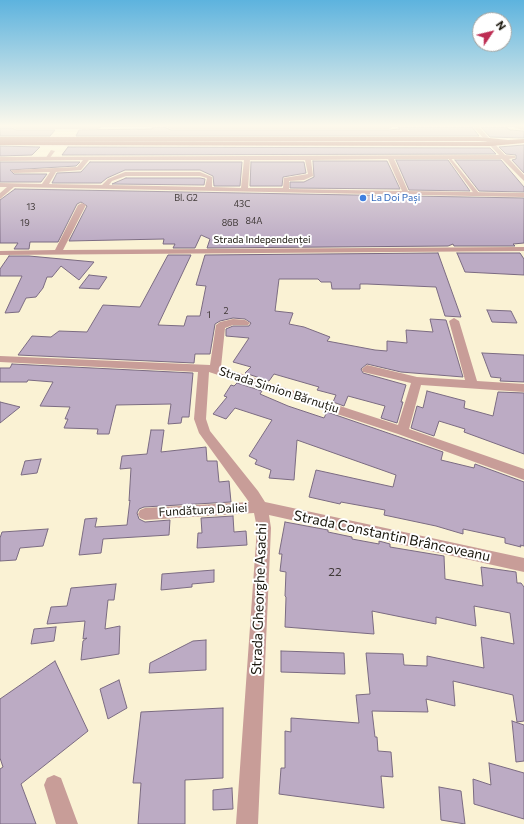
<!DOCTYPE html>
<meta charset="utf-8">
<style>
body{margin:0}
#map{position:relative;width:524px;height:824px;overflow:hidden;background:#faf2d4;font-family:Commissioner,sans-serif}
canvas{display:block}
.north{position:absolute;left:472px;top:12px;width:40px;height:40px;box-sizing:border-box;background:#fff;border:1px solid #a3a19d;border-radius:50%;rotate:55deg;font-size:11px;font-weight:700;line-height:16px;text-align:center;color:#18150b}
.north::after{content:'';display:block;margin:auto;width:14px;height:18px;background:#bd2d53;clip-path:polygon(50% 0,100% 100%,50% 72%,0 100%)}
</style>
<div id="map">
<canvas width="524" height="824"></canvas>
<div class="north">N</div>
</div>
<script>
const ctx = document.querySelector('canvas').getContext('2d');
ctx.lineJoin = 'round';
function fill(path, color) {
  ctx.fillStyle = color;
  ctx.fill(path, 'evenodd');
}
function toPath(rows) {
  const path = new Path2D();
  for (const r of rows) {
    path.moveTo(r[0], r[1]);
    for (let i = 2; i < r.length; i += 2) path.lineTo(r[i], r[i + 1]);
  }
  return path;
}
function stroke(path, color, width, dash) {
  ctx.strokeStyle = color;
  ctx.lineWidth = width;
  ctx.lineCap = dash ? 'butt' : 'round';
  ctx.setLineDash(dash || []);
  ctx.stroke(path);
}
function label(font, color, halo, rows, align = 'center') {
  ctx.font = font + ' Commissioner,sans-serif';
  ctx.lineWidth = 4;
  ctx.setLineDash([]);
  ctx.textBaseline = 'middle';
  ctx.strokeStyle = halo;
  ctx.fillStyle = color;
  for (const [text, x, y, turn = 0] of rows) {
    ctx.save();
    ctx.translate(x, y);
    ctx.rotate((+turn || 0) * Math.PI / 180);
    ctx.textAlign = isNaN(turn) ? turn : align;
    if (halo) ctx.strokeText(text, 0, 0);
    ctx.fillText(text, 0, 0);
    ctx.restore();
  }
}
const building = toPath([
 [153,127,164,127,171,130,389,130,400,129,398,127,472,127,479,136,76,136,79,130,152,129,153,127],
 [481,127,506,127,510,130,524,131,524,138,490,137,481,127],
 [0,128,12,128,16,130,55,130,50,136,0,136,0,128],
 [524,145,524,173,512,160,516,159,516,155,506,154,499,147,524,145],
 [0,146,40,147,32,155,0,156,0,146],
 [68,147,490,148,496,154,62,155,68,147],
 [396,160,448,160,470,191,409,190,396,160],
 [455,160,501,160,524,187,524,192,479,191,455,160],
 [313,161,387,161,400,189,290,188,290,182,304,182,314,177,313,161],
 [0,162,80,162,76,166,10,170,14,174,47,174,41,182,0,182,0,162],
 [90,162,242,162,240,186,214,186,213,176,200,170,125,170,107,178,101,183,52,183,57,173,81,172,90,162],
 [251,162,304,162,306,173,283,177,282,186,250,186,251,162],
 [126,178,200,178,205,179,204,185,112,184,126,178],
 [15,189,524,198,524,243,513,244,515,246,454,246,453,244,448,246,207,248,210,239,201,235,195,248,173,248,175,244,163,244,164,239,69,241,87,206,81,202,77,204,58,242,30,242,29,249,14,249,18,243,0,243,0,200,15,189],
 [438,253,461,317,445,316,436,287,367,284,360,284,360,289,332,289,331,282,321,282,318,279,279,279,275,311,293,313,289,324,304,327,330,337,327,341,375,350,387,351,387,341,407,343,406,330,433,332,430,319,446,320,463,377,401,372,367,364,361,369,363,373,406,385,401,402,403,402,397,423,381,418,385,406,348,396,344,406,333,402,336,395,317,390,319,387,274,374,269,381,245,373,251,367,233,362,249,338,226,336,226,329,233,326,249,326,251,323,245,319,233,318,220,321,215,324,210,354,195,354,194,363,18,355,32,336,51,337,59,331,87,332,103,305,140,307,168,255,191,255,158,325,184,326,187,316,200,316,206,286,196,285,205,255,438,253],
 [457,253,520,253,524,259,524,275,465,272,457,253],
 [9,256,29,256,94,262,79,280,61,266,52,277,47,277,43,288,36,297,26,298,19,312,5,313,22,276,0,276,0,269,9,256],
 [89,275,107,277,99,289,79,288,89,275],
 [487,310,511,311,517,323,492,322,487,310],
 [482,353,524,355,524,382,500,381,501,378,491,377,482,353],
 [12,364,193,373,189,417,182,417,181,423,168,424,171,404,116,405,109,434,97,434,98,429,64,428,68,419,65,419,70,407,40,406,53,382,28,380,27,382,0,382,0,368,10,368,12,364],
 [237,383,262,391,260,394,288,406,324,418,327,412,443,452,441,460,474,468,475,464,524,482,524,546,520,545,521,547,505,543,505,538,463,529,463,534,436,526,384,515,385,510,341,502,340,504,309,497,316,470,393,487,396,475,297,440,294,480,269,478,271,470,255,464,257,460,249,456,272,420,235,408,226,419,213,414,227,397,224,396,231,385,234,386,237,383],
 [427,391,465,401,464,408,493,416,498,392,524,393,524,454,464,432,465,429,439,421,434,436,411,428,417,406,423,408,427,391],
 [0,402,20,407,0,423,0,402],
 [151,430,164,430,161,452,206,447,207,461,217,461,219,482,229,481,231,502,144,507,139,509,137,513,139,519,145,522,170,520,169,535,103,539,101,553,79,555,85,519,97,518,95,527,127,525,130,500,129,501,131,468,120,469,122,456,147,454,151,430],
 [41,459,37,473,21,475,25,461,41,459],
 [233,516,234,532,246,531,247,545,197,548,198,533,202,533,201,518,233,516],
 [285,522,328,530,328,532,352,537,352,539,379,544,379,541,390,544,390,547,444,556,445,579,483,586,481,567,516,572,517,583,521,583,524,587,524,721,517,722,513,695,453,681,455,706,426,699,428,712,372,711,375,737,377,737,378,751,391,752,393,777,381,776,384,808,279,794,281,768,285,768,285,731,291,732,291,718,359,723,356,695,370,694,366,653,403,654,404,665,427,666,427,656,484,668,481,637,514,644,510,613,474,606,476,626,436,617,436,624,372,611,374,634,285,627,286,597,285,596,286,572,280,571,282,554,279,554,285,522],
 [48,529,43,546,20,548,16,560,0,561,0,538,2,532,48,529],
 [214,570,214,582,192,584,192,587,161,590,162,574,214,570],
 [116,584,114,600,108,600,105,629,120,626,119,654,81,660,83,641,87,638,83,639,85,621,47,624,51,607,67,606,71,588,116,584],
 [56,627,54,641,31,644,34,629,56,627],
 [206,640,206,670,149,673,150,663,193,641,206,640],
 [281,651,344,653,345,674,281,672,281,651],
 [55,661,88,731,21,784,36,824,0,824,0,769,3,767,0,758,0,699,55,661],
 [119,680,127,708,108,719,100,689,119,680],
 [223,708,223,778,185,780,185,824,138,824,141,783,133,783,141,712,223,708],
 [512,721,524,725,524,761,516,762,512,721],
 [489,763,524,773,524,819,474,804,473,779,491,785,489,763],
 [439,787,461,791,465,824,441,820,439,787],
 [232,788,233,809,213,810,213,790,232,788]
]);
fill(building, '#bcabc4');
stroke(building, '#7b6b82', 1);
fill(toPath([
 [51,150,55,151,49,159,45,159,51,150],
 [449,156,479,193,479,195,475,195,447,157,449,156]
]), '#c89d98');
fill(toPath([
 [13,127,101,127,98,129,16,129,13,127],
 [168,127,392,127,389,129,171,129,168,127],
 [473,127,479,127,505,155,515,156,515,158,509,159,524,175,524,181,502,159,394,159,408,191,524,193,524,197,14,187,0,199,0,193,7,187,0,187,0,183,42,184,50,172,14,173,11,171,12,170,77,167,83,160,0,161,0,157,499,155,473,127],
 [388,159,402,191,289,189,289,181,304,180,313,176,311,160,388,159],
 [89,160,244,160,241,188,212,187,212,177,200,172,125,172,108,179,102,185,49,184,56,172,81,170,89,160],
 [250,160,305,160,308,174,284,178,283,188,248,188,250,160],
 [126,176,200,176,207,178,205,187,109,185,112,181,126,176],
 [514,127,524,127,524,130,515,128,514,127],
 [82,203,86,205,63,250,524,247,524,251,0,255,0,251,55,250,78,205,82,203],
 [454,318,459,321,477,381,524,384,524,392,421,385,409,429,524,469,524,480,398,434,209,372,206,419,210,431,258,491,265,502,524,558,524,572,269,515,271,528,258,824,236,824,257,528,254,513,145,520,140,518,138,514,140,510,145,508,249,502,199,433,194,419,198,372,0,362,0,356,210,365,216,325,220,322,233,319,245,320,250,323,248,325,233,325,225,328,221,367,398,425,411,383,363,372,362,369,367,365,417,377,465,380,449,321,454,318],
 [54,775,61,778,78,824,56,824,44,785,47,778,54,775]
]), '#c89d98');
fill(toPath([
 [0,137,479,137,508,140,524,139,524,143,491,146,0,145,0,141,493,142,479,141,0,141,0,137]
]), '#9f564f');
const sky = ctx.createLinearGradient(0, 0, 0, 242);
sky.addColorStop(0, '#5db3de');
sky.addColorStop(0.52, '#fdf9ec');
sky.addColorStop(1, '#fdf9ec00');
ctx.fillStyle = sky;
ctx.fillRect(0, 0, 524, 242);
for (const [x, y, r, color] of [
 [363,198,4,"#3f7fe0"]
]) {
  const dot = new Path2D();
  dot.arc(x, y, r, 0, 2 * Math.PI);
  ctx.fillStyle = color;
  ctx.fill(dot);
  stroke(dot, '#fff', 1.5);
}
label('9px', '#413a39', null, [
 ["Bl. G2",186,198],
 ["43C",242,204],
 ["13",31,207],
 ["84A",254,221],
 ["19",25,223],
 ["86B",230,223],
 ["2",226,311]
]);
label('10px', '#366cbe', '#fff', [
 ["La Doi Pași",371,198]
], 'left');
label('10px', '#18150b', '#fff', [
 ["Strada Independenței",262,240]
]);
label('10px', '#413a39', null, [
 ["1",209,315]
]);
label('12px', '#18150b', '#fff', [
 ["Strada Simion Bărnuțiu",279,390,18],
 ["Fundătura Daliei",203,510,-3]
]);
label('12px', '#413a39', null, [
 ["22",335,572]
]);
label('14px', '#18150b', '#fff', [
 ["Strada Constantin Brâncoveanu",392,536,12],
 ["Strada Gheorghe Asachi",259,599,-88]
]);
</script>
